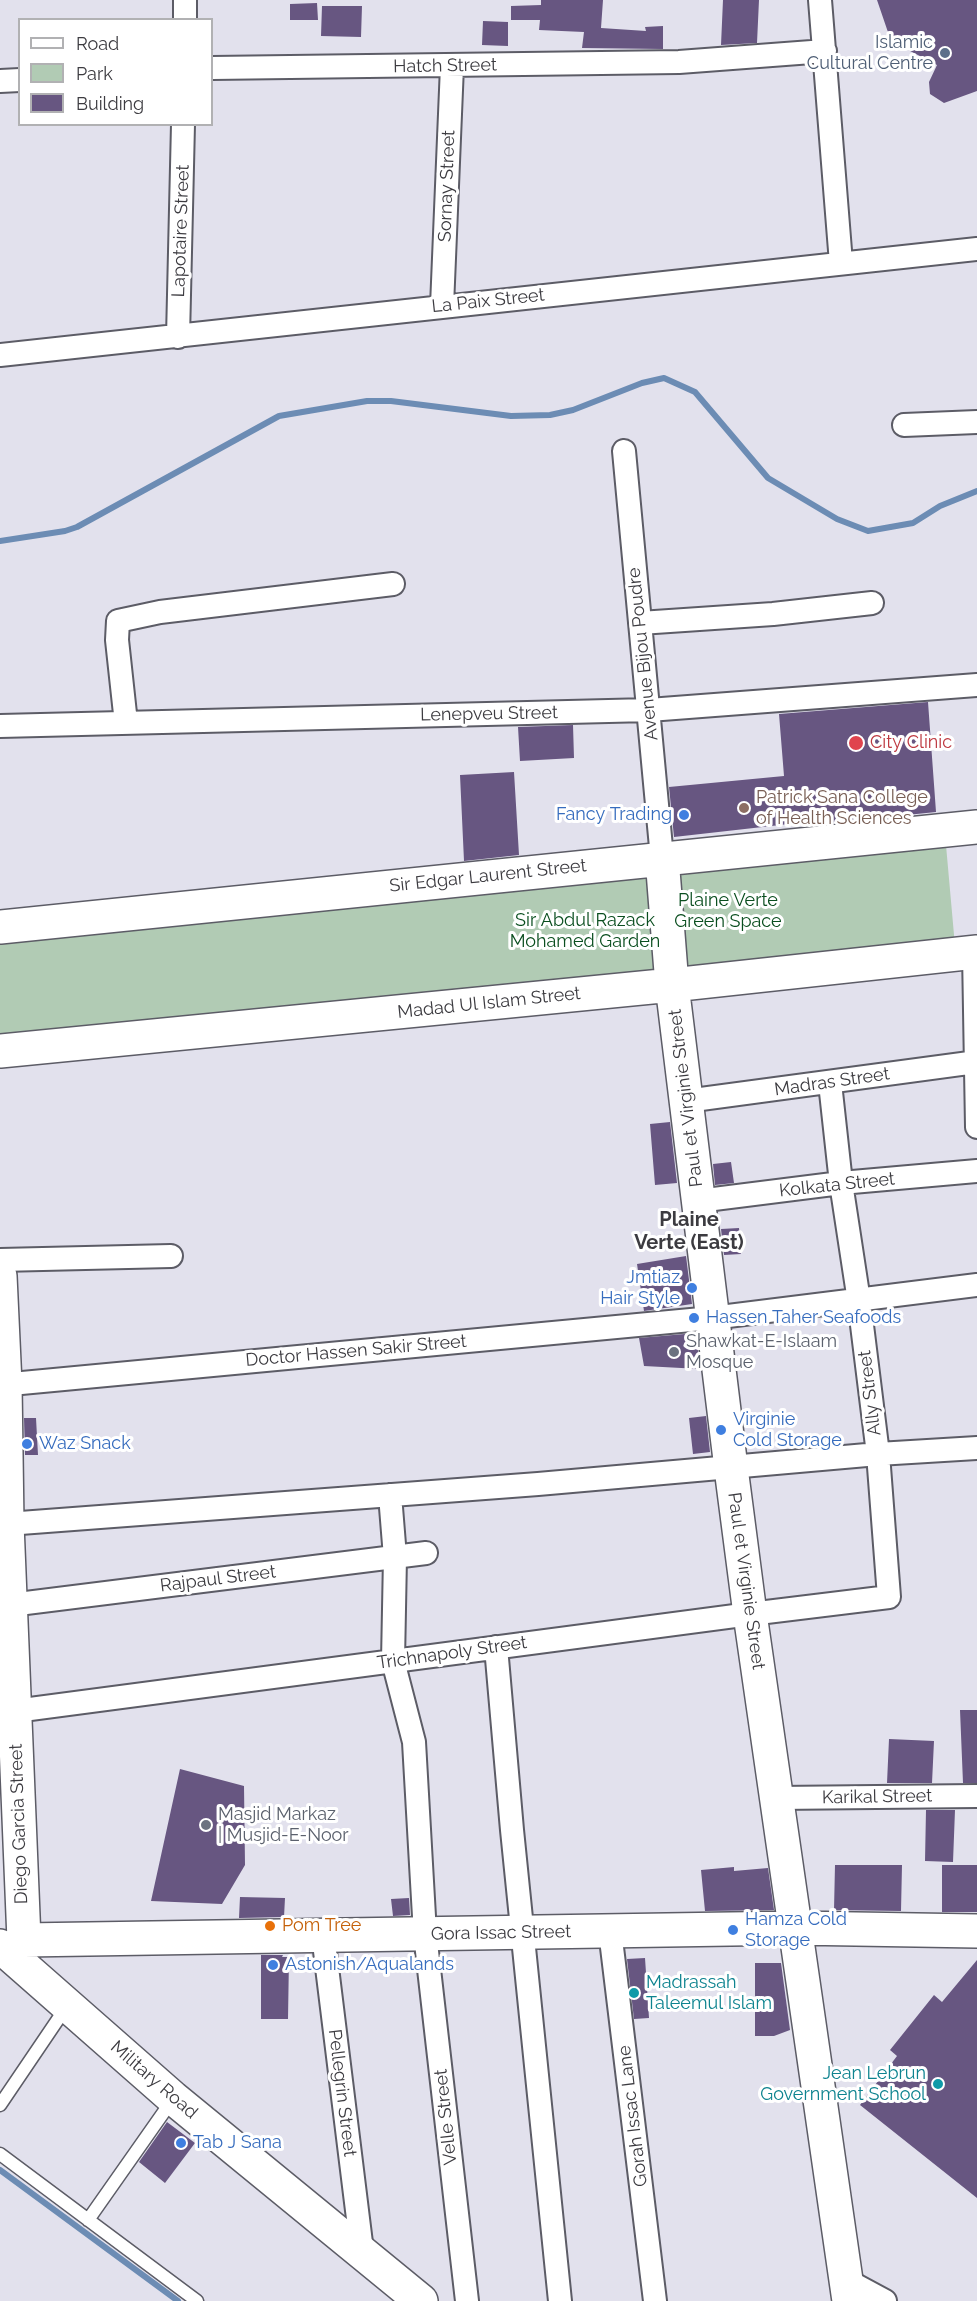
<!DOCTYPE html>
<style>
body{margin:0}
#map{position:relative;width:977px;height:2301px;overflow:hidden;background:#e2e1ed;font-family:Raleway,sans-serif}
canvas{display:block}
.legend{position:absolute;left:18px;top:18px;width:195px;height:108px;box-sizing:border-box;background:#fff;border:2px solid #b1b1b3;margin:0;padding:8px 10px;list-style:none;font-size:18px;color:#3c3b40}
.legend li{display:flex;align-items:center;gap:12px;height:30px}
.legend b{width:30px;border:2px solid #b1b1b3}
</style>
<div id="map">
<canvas width="977" height="2301"></canvas>
<ul class="legend">
<li><b style="height:8px;background:#fff"></b>Road</li>
<li><b style="height:16px;background:#b1cbb4"></b>Park</li>
<li><b style="height:16px;background:#675681"></b>Building</li>
</ul>
</div>
<script>
const ctx = document.querySelector('canvas').getContext('2d');
ctx.lineJoin = 'round';
function fill(path, color) {
  ctx.fillStyle = color;
  ctx.fill(path, 'evenodd');
}
function toPath(rows) {
  const path = new Path2D();
  for (const r of rows) {
    path.moveTo(r[0], r[1]);
    for (let i = 2; i < r.length; i += 2) path.lineTo(r[i], r[i + 1]);
  }
  return path;
}
function stroke(path, color, width, dash) {
  ctx.strokeStyle = color;
  ctx.lineWidth = width;
  ctx.lineCap = dash ? 'butt' : 'round';
  ctx.setLineDash(dash || []);
  ctx.stroke(path);
}
function label(font, color, halo, rows, align = 'center') {
  ctx.font = font + ' Raleway,sans-serif';
  ctx.lineWidth = 6;
  ctx.setLineDash([]);
  ctx.textBaseline = 'middle';
  ctx.strokeStyle = halo;
  ctx.fillStyle = color;
  for (const [text, x, y, turn = 0] of rows) {
    ctx.save();
    ctx.translate(x, y);
    ctx.rotate((+turn || 0) * Math.PI / 180);
    ctx.textAlign = isNaN(turn) ? turn : align;
    if (halo) ctx.strokeText(text, 0, 0);
    ctx.fillText(text, 0, 0);
    ctx.restore();
  }
}
fill(toPath([
 [945,834,955,946,676,974,665,861],
 [646,869,656,982,0,1043,0,939]
]), '#b1cbb4');
stroke(toPath([
 [0,541,65,531,77,527,279,416,367,401,391,401,511,416,550,415,573,410,642,383,664,378,695,392,768,478,837,519,868,531,913,523,940,506,977,491],
 [0,2170,178,2301]
]), '#6c8cb4', 6);
fill(toPath([
 [541,0,603,0,601,28,646,31,645,27,663,26,663,49,582,48,584,32,539,30,540,20,511,20,511,6,541,5],
 [723,0,759,0,757,43,721,45],
 [877,0,977,0,977,91,944,103,930,94,929,82,937,65,891,41],
 [317,3,318,20,290,20,290,4],
 [322,6,362,6,361,37,321,36],
 [483,21,508,22,508,46,482,45],
 [928,702,936,812,829,823,789,824,674,837,669,787,784,776,779,714],
 [573,725,574,758,520,761,518,727],
 [514,772,519,855,464,861,460,775],
 [670,1122,677,1183,655,1185,650,1124],
 [731,1162,734,1183,715,1185,713,1164],
 [739,1228,741,1254,724,1255,721,1229],
 [686,1256,692,1304,644,1311,637,1264],
 [696,1333,700,1369,644,1366,639,1338],
 [706,1416,710,1452,693,1454,689,1418],
 [24,1418,36,1418,38,1455,25,1455],
 [960,1710,977,1710,977,1783,963,1783],
 [889,1739,934,1741,932,1783,887,1783],
 [180,1769,244,1786,245,1865,222,1904,151,1901],
 [926,1810,955,1810,953,1862,925,1861],
 [835,1865,902,1865,901,1911,834,1910],
 [942,1865,977,1865,977,1912,942,1912],
 [734,1867,734,1871,768,1868,774,1910,705,1911,701,1870],
 [240,1897,285,1898,284,1917,239,1918],
 [409,1898,410,1915,393,1916,391,1899],
 [261,1955,283,1955,282,1957,289,1957,288,2019,261,2019],
 [645,1958,649,2018,634,2019,627,1959],
 [977,1960,977,2198,860,2105,897,2056,890,2050,934,1995,942,2002],
 [755,1963,781,1963,790,2030,774,2036,755,2036],
 [167,2122,195,2143,165,2183,139,2162]
]), '#675681');
const lane = toPath([
 [0,2105,67,2006],
 [0,2154,197,2301],
 [88,2220,173,2099]
]);
const street = toPath([
 [820,0,841,263],
 [185,20,185,0],
 [212,68,679,62,825,51],
 [0,81,20,80],
 [442,306,452,66],
 [178,337,183,124],
 [0,355,977,249],
 [904,425,977,422],
 [624,451,662,858],
 [640,623,773,614,872,603],
 [126,723,117,640,118,621,160,612,393,584],
 [0,726,649,710,977,685],
 [974,952,977,1127],
 [686,1101,977,1062],
 [698,1201,841,1183,977,1171],
 [0,1260,171,1256],
 [0,1385,712,1318,977,1285],
 [390,1495,395,1557,393,1661,414,1742,425,1934,467,2301],
 [7,1524,538,1484,878,1454,977,1448],
 [10,1605,426,1553],
 [496,1647,512,1830,560,2301],
 [15,1711,750,1614,889,1597,878,1454,859,1301,841,1183,830,1083],
 [776,1798,977,1796],
 [610,1931,655,2301],
 [323,1935,362,2251],
 [846,2280,885,2301]
]);
const secondary = toPath([
 [662,858,672,985,731,1468,750,1614,849,2301],
 [0,927,977,827],
 [0,1051,672,985,977,952],
 [0,1276,5,1384,7,1524,24,1940,795,1928,977,1931],
 [0,1946,173,2098,421,2301]
]);
stroke(lane, '#5c5c66', 15);
stroke(street, '#5c5c66', 26);
stroke(secondary, '#5c5c66', 36);
stroke(lane, '#fff', 12);
stroke(street, '#fff', 22);
stroke(secondary, '#fff', 33);
for (const [x, y, r, color] of [
 [945,53,6,"#5c6f8a"],
 [856,743,8,"#e0444e"],
 [744,808,6,"#8d6e63"],
 [684,815,6,"#3f7fe0"],
 [692,1288,6,"#3f7fe0"],
 [694,1318,6,"#3f7fe0"],
 [674,1352,6,"#6b7280"],
 [721,1430,6,"#3f7fe0"],
 [27,1444,6,"#3f7fe0"],
 [206,1825,6,"#6b7280"],
 [270,1926,6,"#e8710a"],
 [733,1930,6,"#3f7fe0"],
 [273,1965,6,"#3f7fe0"],
 [634,1993,6,"#0f9aa8"],
 [938,2084,6,"#0f9aa8"],
 [181,2143,6,"#3f7fe0"]
]) {
  const dot = new Path2D();
  dot.arc(x, y, r, 0, 2 * Math.PI);
  ctx.fillStyle = color;
  ctx.fill(dot);
  stroke(dot, '#fff', 2);
}
label('18px', '#4e5e75', '#fff', [
 ["Islamic",933,43],
 ["Cultural Centre",933,64]
], 'right');
label('18px', '#3c3b40', '#fff', [
 ["Hatch Street",445,66,-1],
 ["Sornay Street",447,186,-88],
 ["Lapotaire Street",181,231,-88],
 ["La Paix Street",488,301,-6],
 ["Avenue Bijou Poudre",643,654,-96],
 ["Lenepveu Street",489,714,-1],
 ["Sir Edgar Laurent Street",488,876,-6],
 ["Madad Ul Islam Street",489,1003,-6],
 ["Madras Street",832,1082,-8],
 ["Paul et Virginie Street",686,1098,-97],
 ["Kolkata Street",837,1185,-6],
 ["Doctor Hassen Sakir Street",356,1351,-5],
 ["Ally Street",870,1393,-97],
 ["Rajpaul Street",218,1579,-7],
 ["Paul et Virginie Street",746,1581,82],
 ["Trichnapoly Street",452,1653,-8],
 ["Karikal Street",877,1797,-1],
 ["Diego Garcia Street",19,1824,-92],
 ["Gora Issac Street",501,1933,-1],
 ["Military Road",154,2080,41],
 ["Pellegrin Street",342,2093,83],
 ["Gorah Issac Lane",633,2116,-97],
 ["Velle Street",446,2117,-96]
]);
label('18px', '#be3a42', '#fff', [
 ["City Clinic",870,743]
], 'left');
label('18px', '#785e54', '#fff', [
 ["Patrick Sana College",756,798],
 ["of Health Sciences",756,819]
], 'left');
label('18px', '#366cbe', '#fff', [
 ["Fancy Trading",672,815,"right"],
 ["Jmtiaz",680,1278,"right"],
 ["Hair Style",680,1299,"right"],
 ["Hassen Taher Seafoods",706,1318],
 ["Virginie",733,1420],
 ["Cold Storage",733,1441],
 ["Waz Snack",39,1444],
 ["Hamza Cold",745,1920],
 ["Storage",745,1941],
 ["Astonish/Aqualands",285,1965],
 ["Tab J Sana",193,2143]
], 'left');
label('18px', '#0a4e1f', '#fff', [
 ["Plaine Verte",728,901],
 ["Green Space",728,922],
 ["Sir Abdul Razack",585,921],
 ["Mohamed Garden",585,942]
]);
label('18px', '#5b616d', '#fff', [
 ["Shawkat-E-Islaam",686,1342],
 ["Mosque",686,1363],
 ["Masjid Markaz",218,1815],
 ["| Musjid-E-Noor",218,1836]
], 'left');
label('18px', '#c56008', '#fff', [
 ["Pom Tree",282,1926]
], 'left');
label('18px', '#0d838f', '#fff', [
 ["Madrassah",646,1983],
 ["Taleemul Islam",646,2004],
 ["Jean Lebrun",926,2074,"right"],
 ["Government School",926,2095,"right"]
], 'left');
label('bold 20px', '#3c3b40', '#fff', [
 ["Plaine",689,1220],
 ["Verte (East)",689,1243]
]);
</script>
